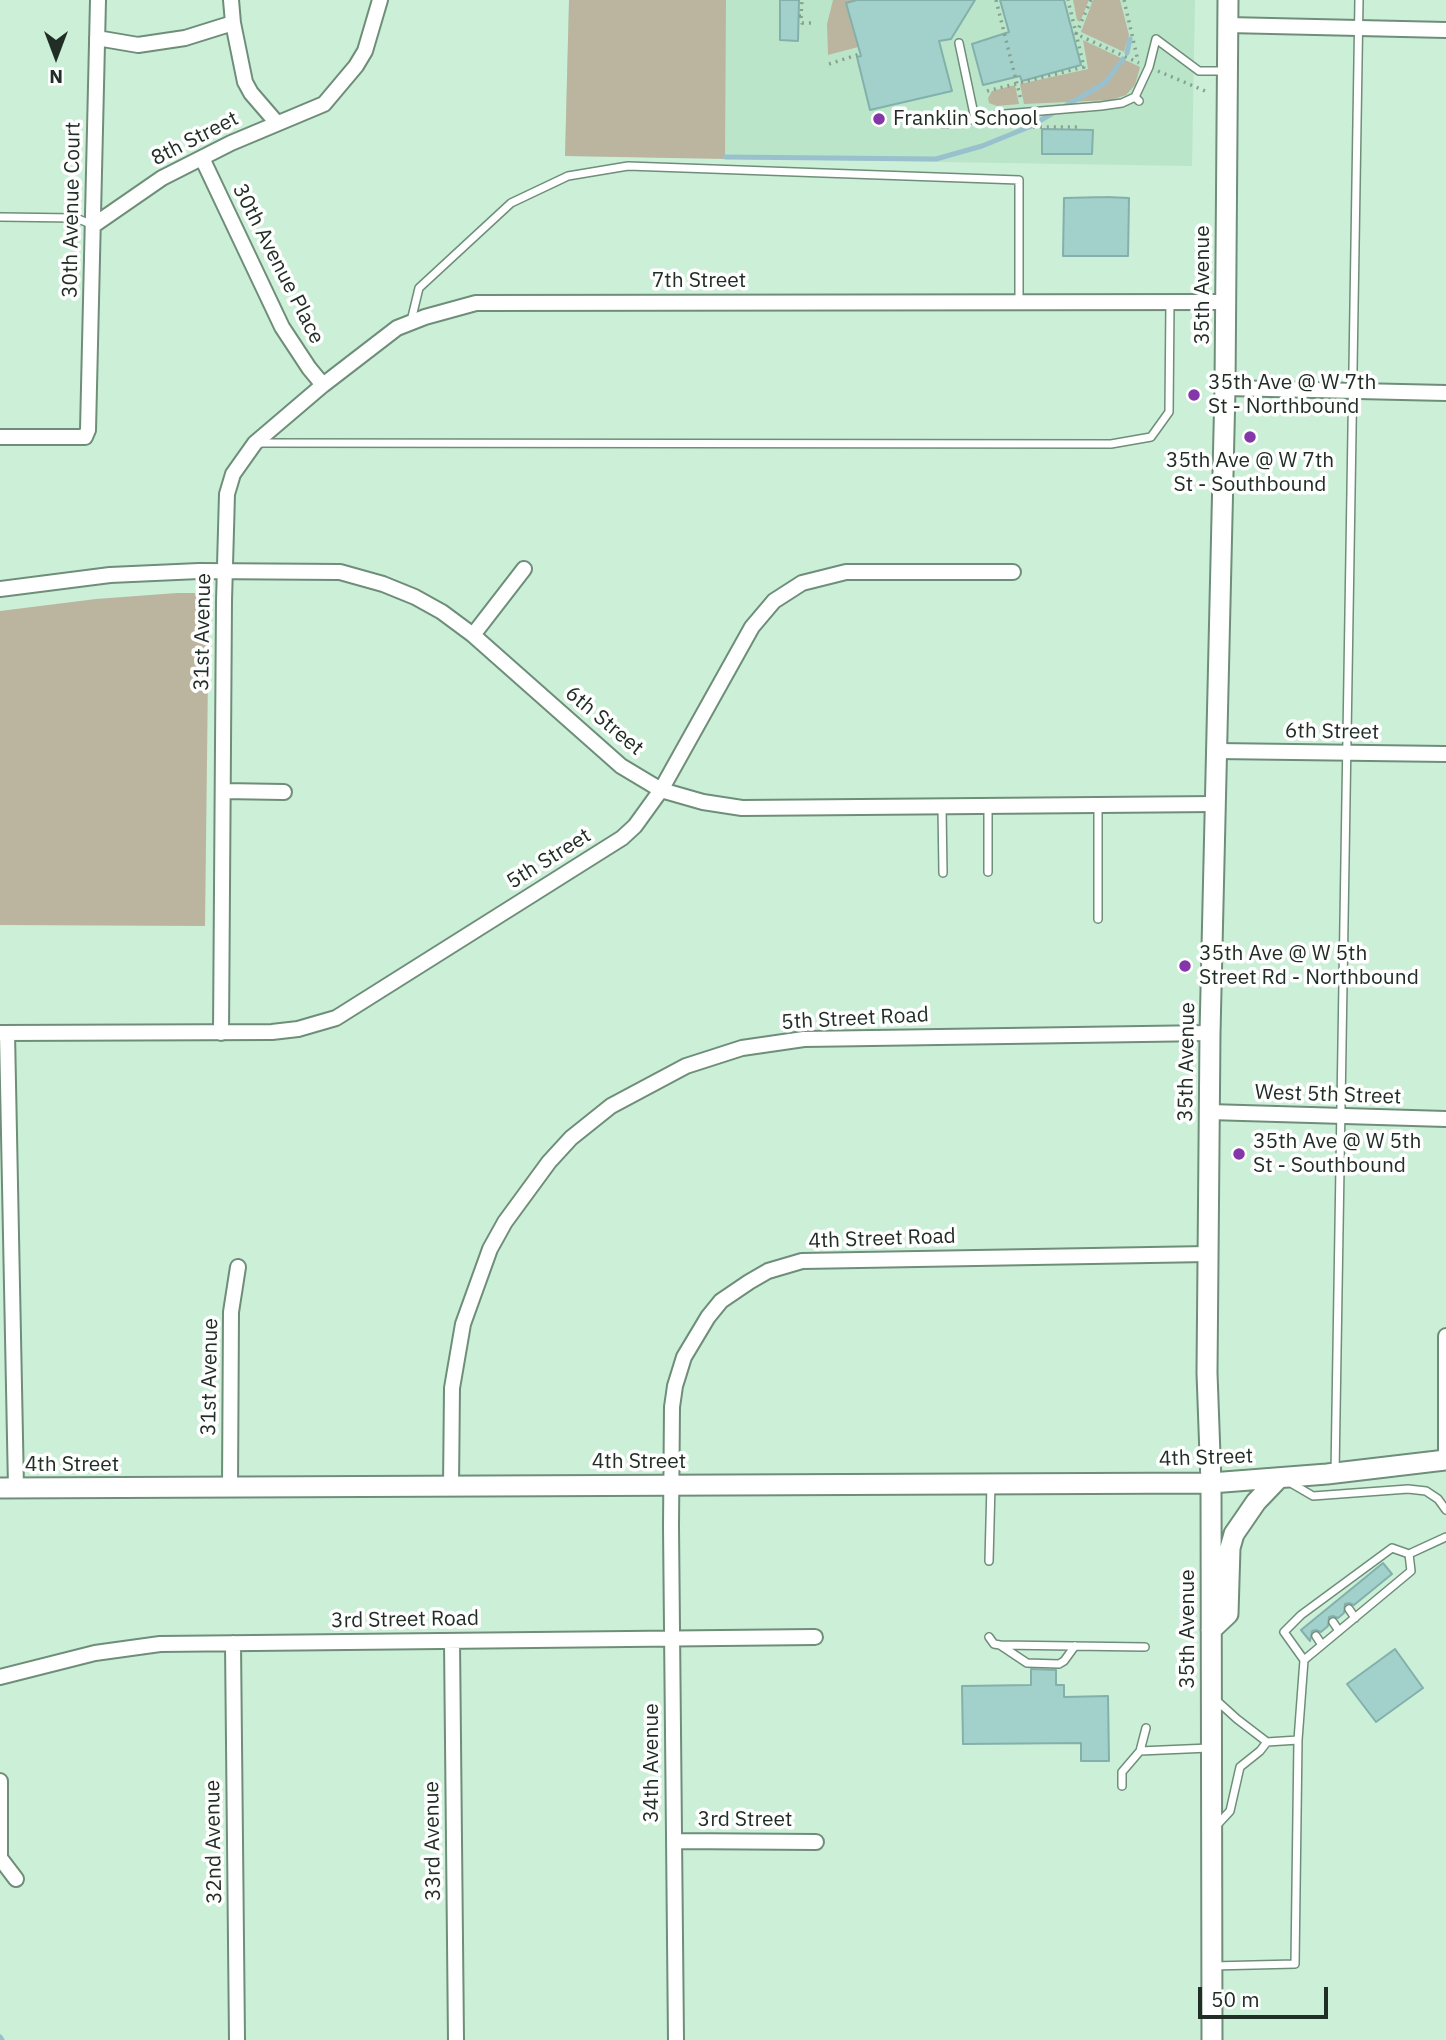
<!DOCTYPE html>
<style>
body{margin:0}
#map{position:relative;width:1446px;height:2040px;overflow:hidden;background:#ccefd8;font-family:"IBM Plex Sans",sans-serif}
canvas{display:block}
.north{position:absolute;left:21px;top:21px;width:70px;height:70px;-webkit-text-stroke:5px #fff;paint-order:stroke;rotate:180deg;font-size:19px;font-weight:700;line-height:28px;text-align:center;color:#212e26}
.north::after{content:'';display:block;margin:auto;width:24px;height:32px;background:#212e26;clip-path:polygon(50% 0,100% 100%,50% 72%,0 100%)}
.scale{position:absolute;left:1198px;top:1987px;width:130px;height:32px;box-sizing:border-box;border:4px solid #212e26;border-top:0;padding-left:9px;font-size:21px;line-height:24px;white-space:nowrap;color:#212e26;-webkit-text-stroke:5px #fff;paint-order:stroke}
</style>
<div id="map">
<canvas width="1446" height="2040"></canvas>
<div class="north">N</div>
<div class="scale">50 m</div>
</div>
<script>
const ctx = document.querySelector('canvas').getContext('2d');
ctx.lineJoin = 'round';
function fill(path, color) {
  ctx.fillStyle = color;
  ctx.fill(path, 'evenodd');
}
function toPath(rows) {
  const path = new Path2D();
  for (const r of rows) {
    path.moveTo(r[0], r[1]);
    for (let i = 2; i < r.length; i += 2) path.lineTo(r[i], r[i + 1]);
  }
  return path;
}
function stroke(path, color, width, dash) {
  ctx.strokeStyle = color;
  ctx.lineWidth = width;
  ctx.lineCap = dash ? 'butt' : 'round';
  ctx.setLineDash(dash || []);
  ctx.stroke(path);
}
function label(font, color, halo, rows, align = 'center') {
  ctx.font = font + ' "IBM Plex Sans",sans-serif';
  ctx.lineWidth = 7;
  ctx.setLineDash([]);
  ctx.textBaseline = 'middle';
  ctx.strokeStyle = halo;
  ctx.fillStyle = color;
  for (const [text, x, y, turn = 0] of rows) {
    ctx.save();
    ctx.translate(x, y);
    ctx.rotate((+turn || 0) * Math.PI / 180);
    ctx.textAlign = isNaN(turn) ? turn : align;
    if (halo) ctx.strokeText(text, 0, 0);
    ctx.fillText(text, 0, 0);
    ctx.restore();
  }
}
fill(toPath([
 [569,0,1195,0,1192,166,565,156]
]), '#bae5c9');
fill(toPath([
 [569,0,726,0,725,159,565,156],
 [833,0,857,0,846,3,858,47,828,55,827,24],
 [1073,0,1089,0,1080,22,1077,20],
 [1093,0,1120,0,1129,35,1124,52,1081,32],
 [1083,40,1140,67,1135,85,1126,95,1111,100,1024,104,1020,84,1088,69],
 [1015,85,1019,104,997,106,989,103,988,98,992,91],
 [177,593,209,593,205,926,0,925,0,611,96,599]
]), '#bbb59f');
stroke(toPath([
 [1127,53,1130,39],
 [725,157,936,159,982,146,1029,127,1105,83,1123,59],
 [0,2037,2,2040]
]), '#99c1cd', 5);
const building = toPath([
 [780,0,799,0,798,41,780,40,780,0],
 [857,0,975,0,951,39,939,41,952,91,870,110,857,57,861,56,846,3,857,0],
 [1000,0,1064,0,1081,65,1022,81,1020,76,983,85,972,44,1009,32,1000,0],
 [1042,129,1093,130,1092,154,1042,154,1042,129],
 [1106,197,1129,198,1128,256,1063,256,1064,198,1106,197],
 [1383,1563,1392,1574,1354,1605,1349,1603,1345,1604,1344,1613,1338,1618,1333,1616,1329,1617,1328,1626,1321,1632,1316,1630,1312,1631,1310,1641,1301,1630,1383,1563],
 [1395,1649,1423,1688,1376,1722,1347,1684,1395,1649],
 [1031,1669,1056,1670,1056,1685,1064,1685,1064,1697,1108,1696,1109,1761,1081,1761,1081,1743,963,1744,962,1686,1031,1685,1031,1669]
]);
fill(building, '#a2d0cb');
stroke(building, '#83b0ab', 2);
const lane = toPath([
 [959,43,975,119],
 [1139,101,1135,97,1149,67,1156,39,1199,71,1226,71],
 [944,124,1005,114,1101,106,1122,103,1135,97],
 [0,217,76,218,93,225],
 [411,321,419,288,511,203,568,176,628,166,1019,180,1019,302],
 [257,443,1111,444,1151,437,1169,412,1170,302],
 [1098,806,1098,919],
 [942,807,943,873],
 [988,807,988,872],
 [1335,1473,1359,0],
 [1289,1482,1313,1496,1408,1489,1426,1491,1438,1499,1446,1510],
 [989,1561,991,1484],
 [1349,1609,1355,1618],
 [1333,1622,1339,1631],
 [1316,1636,1322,1645],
 [989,1637,994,1644,1000,1645,1027,1663,1059,1664,1064,1661,1075,1646],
 [1000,1645,1145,1647],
 [1304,1660,1284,1632,1301,1615,1392,1548,1409,1554],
 [1216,1700,1237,1719,1267,1742,1298,1740],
 [1140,1751,1209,1748],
 [1122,1786,1122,1772,1140,1751,1146,1728],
 [1217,1825,1230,1811,1240,1767,1260,1751,1267,1742],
 [1212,1966,1295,1964,1298,1740,1304,1660,1411,1571,1409,1554,1446,1537]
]);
const street = toPath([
 [231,0,233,23,245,82,251,93,276,122],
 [1228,25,1446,30],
 [97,38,138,45,185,38,233,23],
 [202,158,282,327,309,368,323,385],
 [94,225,162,178,231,143,324,104,356,66,365,51,380,0],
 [1225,388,1446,393],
 [0,437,85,437,88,430,98,0],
 [0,589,110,575,199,571,340,572,383,584,415,597,442,612,473,635,621,766,661,790,703,802,742,808,1216,804],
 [473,635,524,569],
 [1217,751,1446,754],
 [223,791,284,792],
 [0,1033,272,1032,298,1029,336,1018,622,838,635,826,661,790,752,627,774,601,802,583,846,572,1013,572],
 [7,1033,16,1488],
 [221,1033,224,601,227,494,233,474,255,443,323,385,397,328,425,317,476,303,1225,302],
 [1209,1112,1446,1119],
 [1446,1336,1446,1453],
 [451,1486,452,1388,463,1324,490,1249,505,1222,549,1162,571,1138,611,1106,686,1066,742,1048,804,1039,1210,1033],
 [230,1487,231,1312,238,1267],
 [452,1641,456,2040],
 [233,1643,237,2040],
 [0,1677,95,1653,160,1644,815,1637],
 [0,1781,0,1858,16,1879],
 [674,1841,816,1842],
 [676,2040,671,1526,672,1407,675,1386,684,1357,708,1317,721,1301,749,1282,768,1271,802,1261,1208,1254]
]);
const secondary = toPath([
 [0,1488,1211,1483,1327,1474,1446,1460],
 [1211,1630,1228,1614,1230,1548,1234,1534,1256,1502,1279,1478],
 [1212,2040,1211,1483,1207,1373,1210,1033,1225,388,1228,0]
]);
stroke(lane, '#6e8e79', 10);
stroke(street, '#6e8e79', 18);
stroke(secondary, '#6e8e79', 23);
stroke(toPath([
 [996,0,1021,100],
 [1091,0,1076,34,1139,63],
 [1124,0,1138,61],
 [799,16,801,16,802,0],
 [801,16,802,23,812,23],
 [829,64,860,54],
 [1158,71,1205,91],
 [987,91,1084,67,1068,0],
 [1028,124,1029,127,1077,127,1077,130]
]), '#87a190', 3.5, [2, 5]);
stroke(lane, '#fff', 7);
stroke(street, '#fff', 14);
stroke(secondary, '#fff', 19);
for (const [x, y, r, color] of [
 [879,119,7,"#8437a8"],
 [1194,395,7,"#8437a8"],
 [1250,437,7,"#8437a8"],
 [1185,966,7,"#8437a8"],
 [1239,1154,7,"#8437a8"]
]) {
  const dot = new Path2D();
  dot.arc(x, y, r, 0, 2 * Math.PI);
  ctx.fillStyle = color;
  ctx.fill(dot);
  stroke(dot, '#fff', 2.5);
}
label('21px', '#212e26', '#fff', [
 ["Franklin School",893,119],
 ["35th Ave @ W 7th",1208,383],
 ["St - Northbound",1208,407],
 ["35th Ave @ W 7th",1250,461,"center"],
 ["St - Southbound",1250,485,"center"],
 ["35th Ave @ W 5th",1199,954],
 ["Street Rd - Northbound",1199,978],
 ["35th Ave @ W 5th",1253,1142],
 ["St - Southbound",1253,1166]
], 'left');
label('21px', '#212e26', '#fff', [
 ["8th Street",195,139,-27],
 ["30th Avenue Court",72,210,-89],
 ["30th Avenue Place",278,264,63],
 ["7th Street",699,281],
 ["35th Avenue",1203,285,-90],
 ["31st Avenue",203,632,-89],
 ["6th Street",604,721,40],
 ["6th Street",1332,732,1],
 ["5th Street",549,859,-32],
 ["5th Street Road",855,1019,-3],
 ["35th Avenue",1187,1062,-89],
 ["West 5th Street",1328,1095,2],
 ["4th Street Road",882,1239,-2],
 ["31st Avenue",210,1377,-89],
 ["4th Street",1206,1458,-2],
 ["4th Street",639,1462],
 ["4th Street",72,1465],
 ["3rd Street Road",405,1620,-1],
 ["35th Avenue",1188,1629,-90],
 ["34th Avenue",652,1763,-90],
 ["3rd Street",745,1820],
 ["33rd Avenue",433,1841,-91],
 ["32nd Avenue",214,1842,-91]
]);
</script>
